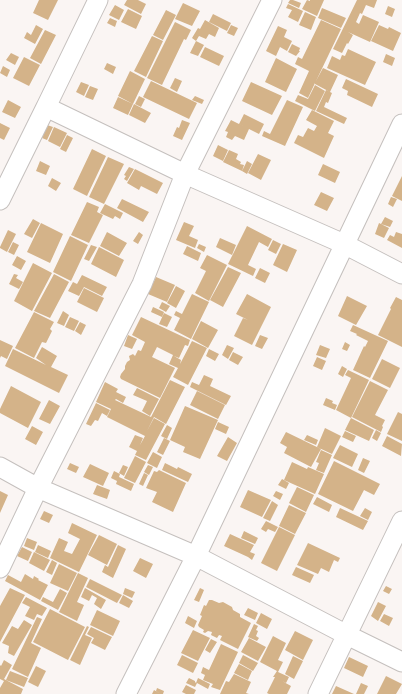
<!DOCTYPE html>
<style>
body{margin:0}
canvas{display:block;background:#faf5f3}
</style>
<canvas width="402" height="694"></canvas>
<script>
const ctx = document.querySelector('canvas').getContext('2d');
ctx.lineJoin = 'round';
function fill(path, color) {
  ctx.fillStyle = color;
  ctx.fill(path, 'evenodd');
}
function toPath(rows) {
  const path = new Path2D();
  for (const r of rows) {
    path.moveTo(r[0], r[1]);
    for (let i = 2; i < r.length; i += 2) path.lineTo(r[i], r[i + 1]);
  }
  return path;
}
function stroke(path, color, width, dash) {
  ctx.strokeStyle = color;
  ctx.lineWidth = width;
  ctx.lineCap = dash ? 'butt' : 'round';
  ctx.setLineDash(dash || []);
  ctx.stroke(path);
}
fill(toPath([
 [39,0,58,0,48,20,33,13],
 [127,0,138,0,146,4,141,14,124,5],
 [290,0,293,0,301,3,299,8,288,3],
 [307,0,310,1,310,0,324,0,317,16,302,9],
 [357,0,377,0,374,8,366,5,362,14,360,13,356,22,359,24,363,15,379,22,370,42,348,32,353,35,348,44,347,43,342,53,333,49],
 [183,3,200,11,192,26,175,19],
 [288,4,303,11,298,22,288,17,292,10,286,8],
 [115,5,124,10,119,20,109,15],
 [388,6,395,9,392,17,385,14],
 [322,8,346,18,341,28,318,18],
 [128,9,142,16,136,29,121,22],
 [166,10,176,15,163,40,153,35],
 [305,12,316,17,311,30,299,25],
 [213,14,231,23,227,31,209,22],
 [110,18,117,21,115,27,107,23],
 [205,20,219,28,215,37,209,34,206,39,199,36,196,41,192,38,198,28,200,29],
 [321,20,341,29,316,81,323,68,338,75,330,92,315,84,315,83,308,98,299,93,309,71,295,64,298,57,302,59],
 [175,22,191,30,186,40,184,39,162,85,147,78],
 [36,25,43,29,35,44,24,38,27,32,31,35],
 [231,25,238,28,234,36,227,33],
 [379,25,388,29,389,27,401,33,393,51,371,41],
 [278,26,287,30,284,37,292,41,287,51,280,47,276,56,266,51],
 [45,30,56,35,41,64,30,58],
 [152,36,163,41,146,77,134,71],
 [196,41,204,45,198,56,190,53],
 [292,44,300,48,299,51,300,51,296,56,288,52],
 [205,47,224,56,219,66,200,57],
 [348,49,376,62,365,85,327,68,332,56,340,60,342,55,345,56],
 [11,53,19,57,15,65,6,60],
 [386,54,395,58,392,66,383,62],
 [24,57,40,65,29,86,13,78],
 [276,58,297,69,286,92,265,82],
 [107,63,116,67,113,74,104,69],
 [3,66,10,70,7,77,0,73],
 [130,71,145,79,133,104,118,96],
 [175,78,182,81,177,92,170,88],
 [346,79,378,94,372,107,347,95,348,91,342,88],
 [151,81,197,103,189,119,143,97],
 [81,82,89,85,84,96,76,92],
 [251,82,282,96,272,115,242,101],
 [315,85,325,91,315,111,295,101,298,95,308,99],
 [90,86,98,89,93,100,85,97],
 [326,90,332,93,328,103,326,102,324,107,347,118,344,124,316,111],
 [139,96,145,99,141,107,135,104],
 [195,96,204,100,202,104,192,100],
 [118,97,133,104,128,115,113,108],
 [8,100,21,107,15,118,2,112],
 [287,100,303,107,285,146,262,136,264,131,270,134],
 [134,104,151,113,145,123,129,115],
 [312,110,334,121,328,133,334,136,324,158,294,143,298,135,303,137,308,128,314,131,317,126,306,120],
 [244,114,264,124,259,134,249,129,244,140,235,136,232,140,226,137,228,132,225,131,231,120,243,126,239,124],
 [182,120,190,123,182,140,173,136,177,127,183,130,179,128],
 [0,123,10,128,4,140,0,138],
 [47,125,53,127,47,140,42,138],
 [54,127,67,133,60,147,48,141],
 [67,135,73,138,66,152,60,149],
 [218,145,228,150,223,161,213,156],
 [92,149,106,156,87,196,73,189],
 [229,150,238,154,236,159,241,162,240,164,244,165,242,171,223,162],
 [258,154,271,160,261,180,248,173],
 [108,157,124,164,104,204,89,197],
 [40,161,50,166,46,175,36,171],
 [247,161,252,164,247,174,242,171],
 [323,164,340,172,335,183,318,175],
 [129,167,134,169,127,181,124,179,126,176,124,175],
 [135,169,163,183,157,194,141,186,139,190,127,183],
 [402,176,402,201,392,196],
 [52,178,61,183,56,191,48,186],
 [321,192,334,198,327,211,314,205],
 [391,197,397,199,393,207,388,204],
 [122,199,149,212,143,222,117,208],
 [87,202,99,207,97,212,103,215,89,243,71,235],
 [105,204,123,213,120,219,115,216,113,219,100,213],
 [385,217,393,221,390,227,381,224],
 [33,219,40,223,32,238,24,234],
 [184,222,194,226,189,236,198,240,195,248,176,240],
 [41,223,63,234,50,263,27,252],
 [379,223,389,228,384,238,375,234],
 [247,226,272,239,268,247,259,242,248,265,256,269,253,276,228,264],
 [8,230,16,234,7,252,0,248,0,247],
 [107,232,127,243,119,256,100,246],
 [139,232,143,235,138,244,133,241],
 [396,232,402,234,402,248,387,240,390,235,394,237],
 [70,236,88,245,71,281,53,272],
 [220,238,236,245,232,255,216,247],
 [273,240,281,244,276,254,268,250],
 [13,242,19,245,14,255,8,252],
 [199,244,206,247,204,252,197,248],
 [283,244,297,250,287,272,273,265],
 [91,245,97,247,89,261,84,259],
 [187,246,201,253,198,261,183,254],
 [99,247,124,260,116,277,91,264],
 [207,255,227,265,209,301,195,293,206,271,200,268],
 [17,256,26,261,21,270,12,265],
 [33,263,52,273,32,311,14,301],
 [228,267,241,273,223,307,210,300],
 [260,268,270,273,265,283,255,278],
 [14,274,18,275,16,278,23,282,19,289,9,284],
 [54,274,69,282,50,318,34,311],
 [82,275,107,287,102,296,84,287,79,296,68,291,73,282,77,284],
 [156,277,175,285,167,302,148,294],
 [176,286,185,291,176,308,167,303],
 [84,288,104,298,97,312,77,302],
 [192,294,209,302,191,339,174,330,180,318,174,315,176,311,182,314],
 [247,294,271,307,252,345,234,336,243,318,248,320,236,314],
 [347,296,367,306,356,325,338,316],
 [396,297,402,300,402,347,378,335,391,309,390,308],
 [162,302,170,306,166,312,159,308],
 [153,307,164,312,162,317,151,312],
 [63,311,69,315,64,326,57,323],
 [34,312,54,322,50,329,52,331,46,343,42,342,34,358,15,348],
 [164,313,172,317,167,327,159,324],
 [70,317,79,321,74,331,65,327],
 [141,317,190,340,188,346,185,345,179,358,174,356,181,360,180,364,192,341,207,348,188,385,173,377,178,368,169,364,173,355,157,347,152,357,175,368,160,398,121,379,120,377,121,374,125,369,125,366,127,362,130,360,129,356,133,354,135,356,138,350,141,351,145,342,132,335],
 [201,321,218,330,208,348,192,339],
 [80,322,86,325,81,335,75,331],
 [353,325,388,341,370,378,353,370,364,346,365,347,368,341,356,335,357,334,350,331],
 [128,335,137,339,132,349,124,346],
 [260,335,268,338,262,349,255,346],
 [0,340,13,346,7,359,1,356,0,358],
 [345,342,350,345,347,351,342,349],
 [227,345,234,348,228,359,222,355],
 [320,345,330,349,326,358,316,355],
 [42,347,57,356,51,367,68,375,59,393,5,366,13,349,46,365,36,358],
 [209,349,219,354,215,361,206,356],
 [233,352,243,357,238,365,229,360],
 [317,357,326,361,322,370,313,366],
 [382,359,400,368,390,388,372,379],
 [342,366,347,369,343,377,338,374],
 [348,370,369,380,351,418,336,410,351,378,345,375],
 [204,375,213,379,210,386,231,396,226,405,190,387,192,382,199,385],
 [170,380,185,387,166,424,154,417,147,431,154,418,165,424,146,460,135,455,137,451,129,447,135,435,143,438,140,445,145,436,107,417,111,409,96,402,105,382,118,389,116,392,126,397,123,403,116,399,115,400,151,417],
 [370,381,388,390,375,415,385,420,382,426,383,427,381,432,352,417],
 [11,386,41,402,28,428,0,413,0,409],
 [137,388,159,399,150,416,142,411,147,401,133,395],
 [197,391,225,405,218,419,190,405],
 [326,398,333,401,332,403,337,405,335,410,323,405],
 [49,400,60,406,50,424,39,419],
 [96,403,110,410,107,416,102,413,98,421,95,420,91,426,86,424],
 [185,406,218,420,200,459,183,452,185,447,170,440],
 [398,412,402,414,402,441,387,434],
 [351,418,374,430,369,441,345,430],
 [218,422,229,427,226,434,215,429],
 [167,425,172,428,167,439,161,436],
 [32,426,43,432,36,445,25,439],
 [325,428,341,436,332,454,317,447],
 [376,430,381,433,377,441,372,438],
 [345,431,356,436,353,442,342,437],
 [286,432,321,449,311,467,284,453,287,447,280,443],
 [307,435,318,440,316,445,304,440],
 [387,436,402,444,401,456,382,446],
 [228,437,237,443,227,461,217,456],
 [164,438,170,441,163,455,157,452],
 [340,445,358,454,352,467,333,458],
 [321,450,332,455,324,473,316,470,319,463,316,462],
 [153,452,162,457,157,468,147,463],
 [135,456,146,462,135,483,124,478],
 [363,458,370,461,364,473,358,470],
 [334,461,380,484,374,495,364,490,353,511,318,494],
 [292,462,307,469,308,467,324,474,315,494,284,480],
 [70,463,79,467,76,473,67,469],
 [165,463,177,469,178,467,192,474,188,482,162,470],
 [90,464,109,473,103,486,83,477],
 [123,465,128,467,124,476,119,473],
 [148,465,153,467,149,475,144,472],
 [159,470,186,483,173,512,152,502,157,492,146,488,154,471,157,472],
 [114,471,120,474,119,477,134,484,131,491,116,484,117,481,111,478],
 [144,473,148,475,143,486,139,484],
 [282,479,289,483,286,489,278,485],
 [97,485,110,490,107,499,93,494],
 [297,487,314,495,306,512,289,503],
 [248,490,271,500,262,517,240,507],
 [0,491,8,495,0,513],
 [276,491,283,494,280,500,273,496],
 [317,497,332,505,329,512,313,504],
 [272,501,278,505,270,521,263,518],
 [289,505,306,513,295,534,279,526],
 [340,508,368,521,363,530,336,517],
 [365,508,372,512,368,520,360,516],
 [44,511,53,515,49,523,40,519],
 [266,521,278,527,275,532,268,529,266,532,261,529],
 [72,523,97,535,79,572,50,558,59,538,68,542,64,551,72,554,80,539,68,533],
 [279,527,295,535,277,571,261,563],
 [244,531,258,538,255,544,241,538],
 [230,534,254,545,250,552,255,554,252,560,248,557,224,546],
 [99,535,117,544,107,565,88,555],
 [27,538,37,542,34,550,24,546],
 [308,543,340,558,338,562,334,560,329,572,321,568,318,574,297,565],
 [38,545,51,551,48,558,35,552],
 [118,545,126,549,113,578,102,572,105,565,108,567],
 [22,547,32,552,28,561,17,556],
 [34,552,50,560,44,571,29,563],
 [140,558,153,564,146,578,133,571],
 [52,560,57,563,52,575,46,572],
 [59,564,77,573,68,591,50,583],
 [296,567,314,575,310,583,292,575],
 [78,573,88,578,77,602,84,605,77,621,59,612],
 [25,574,33,579,34,576,39,579,38,580,48,585,40,600,5,581,8,575,21,582],
 [90,579,122,595,117,603,86,587],
 [386,586,392,589,389,594,383,591],
 [10,588,25,595,0,642,0,606],
 [85,588,106,600,101,609,94,604,97,598,92,595,89,601,81,597],
 [125,588,135,592,132,598,123,594],
 [200,588,204,590,199,602,194,600],
 [60,589,67,593,58,610,41,601,43,597,53,602],
 [123,595,133,601,129,608,119,603],
 [26,597,47,608,42,616,37,614,34,620,25,616,30,607,22,603],
 [209,600,212,600,219,603,223,602,232,607,233,610,240,614,240,617,251,623,238,649,220,640,222,636,219,635,217,638,211,635,212,632,208,631,205,633,203,632,204,630,199,627,198,625,202,616,200,615,204,605,206,606],
 [378,602,386,606,378,621,371,616],
 [248,608,258,613,255,620,244,615],
 [50,609,85,627,68,660,33,642],
 [97,610,120,621,113,636,90,625],
 [261,613,272,619,267,629,256,623],
 [384,614,393,618,389,626,380,621],
 [188,616,197,621,194,628,185,623],
 [37,617,42,619,31,643,41,648,28,677,12,669],
 [24,620,32,625,14,656,8,653,9,646,2,643,12,626,18,629],
 [254,624,258,626,256,630,258,631,256,636,259,638,257,641,248,637],
 [87,626,89,627,85,635,92,638,80,665,70,660],
 [91,627,112,637,105,650,91,643,94,638,87,634],
 [193,630,210,638,198,661,181,653],
 [295,631,313,640,303,660,285,650],
 [273,636,286,643,278,660,283,662,278,672,289,677,286,683,282,681,291,686,287,694,269,694,267,693,275,677,273,677,277,671,260,662],
 [249,638,266,647,258,661,241,652],
 [211,639,217,642,210,653,205,650],
 [221,644,238,652,220,690,211,687,213,684,203,680,205,675,201,673,203,667,209,670],
 [182,655,198,663,193,673,177,665],
 [243,655,258,663,253,671,239,663],
 [293,656,303,661,294,679,285,674],
 [349,657,368,666,363,677,344,668],
 [4,660,12,665,4,679,23,689,21,694,0,694,0,688,4,681,0,679,0,665,1,666],
 [239,664,252,671,248,680,234,673],
 [36,666,46,671,38,687,28,682],
 [10,671,28,678,24,687,6,680],
 [234,674,251,682,246,693,249,694,220,694,226,681,229,682],
 [386,676,402,684,396,694,377,694],
 [189,678,195,681,195,682,196,683,198,678,210,684,208,689,197,683,195,687,186,683],
 [361,683,368,686,364,694,356,694],
 [186,685,196,690,194,694,186,694,182,692],
 [336,686,354,694,332,694],
 [157,688,164,691,163,694,152,694,154,690,161,694,156,691]
]), '#d4b389');
const minor = toPath([
 [98,0,46,107,185,174,344,244,402,274],
 [0,200,46,107],
 [0,467,38,488,196,556,347,635,402,662],
 [0,568,38,488,142,284,185,174,272,0],
 [126,694,196,556,402,124],
 [318,694,402,521]
]);
stroke(minor, '#c5c0be', 21);
stroke(minor, '#fff', 19);
</script>
